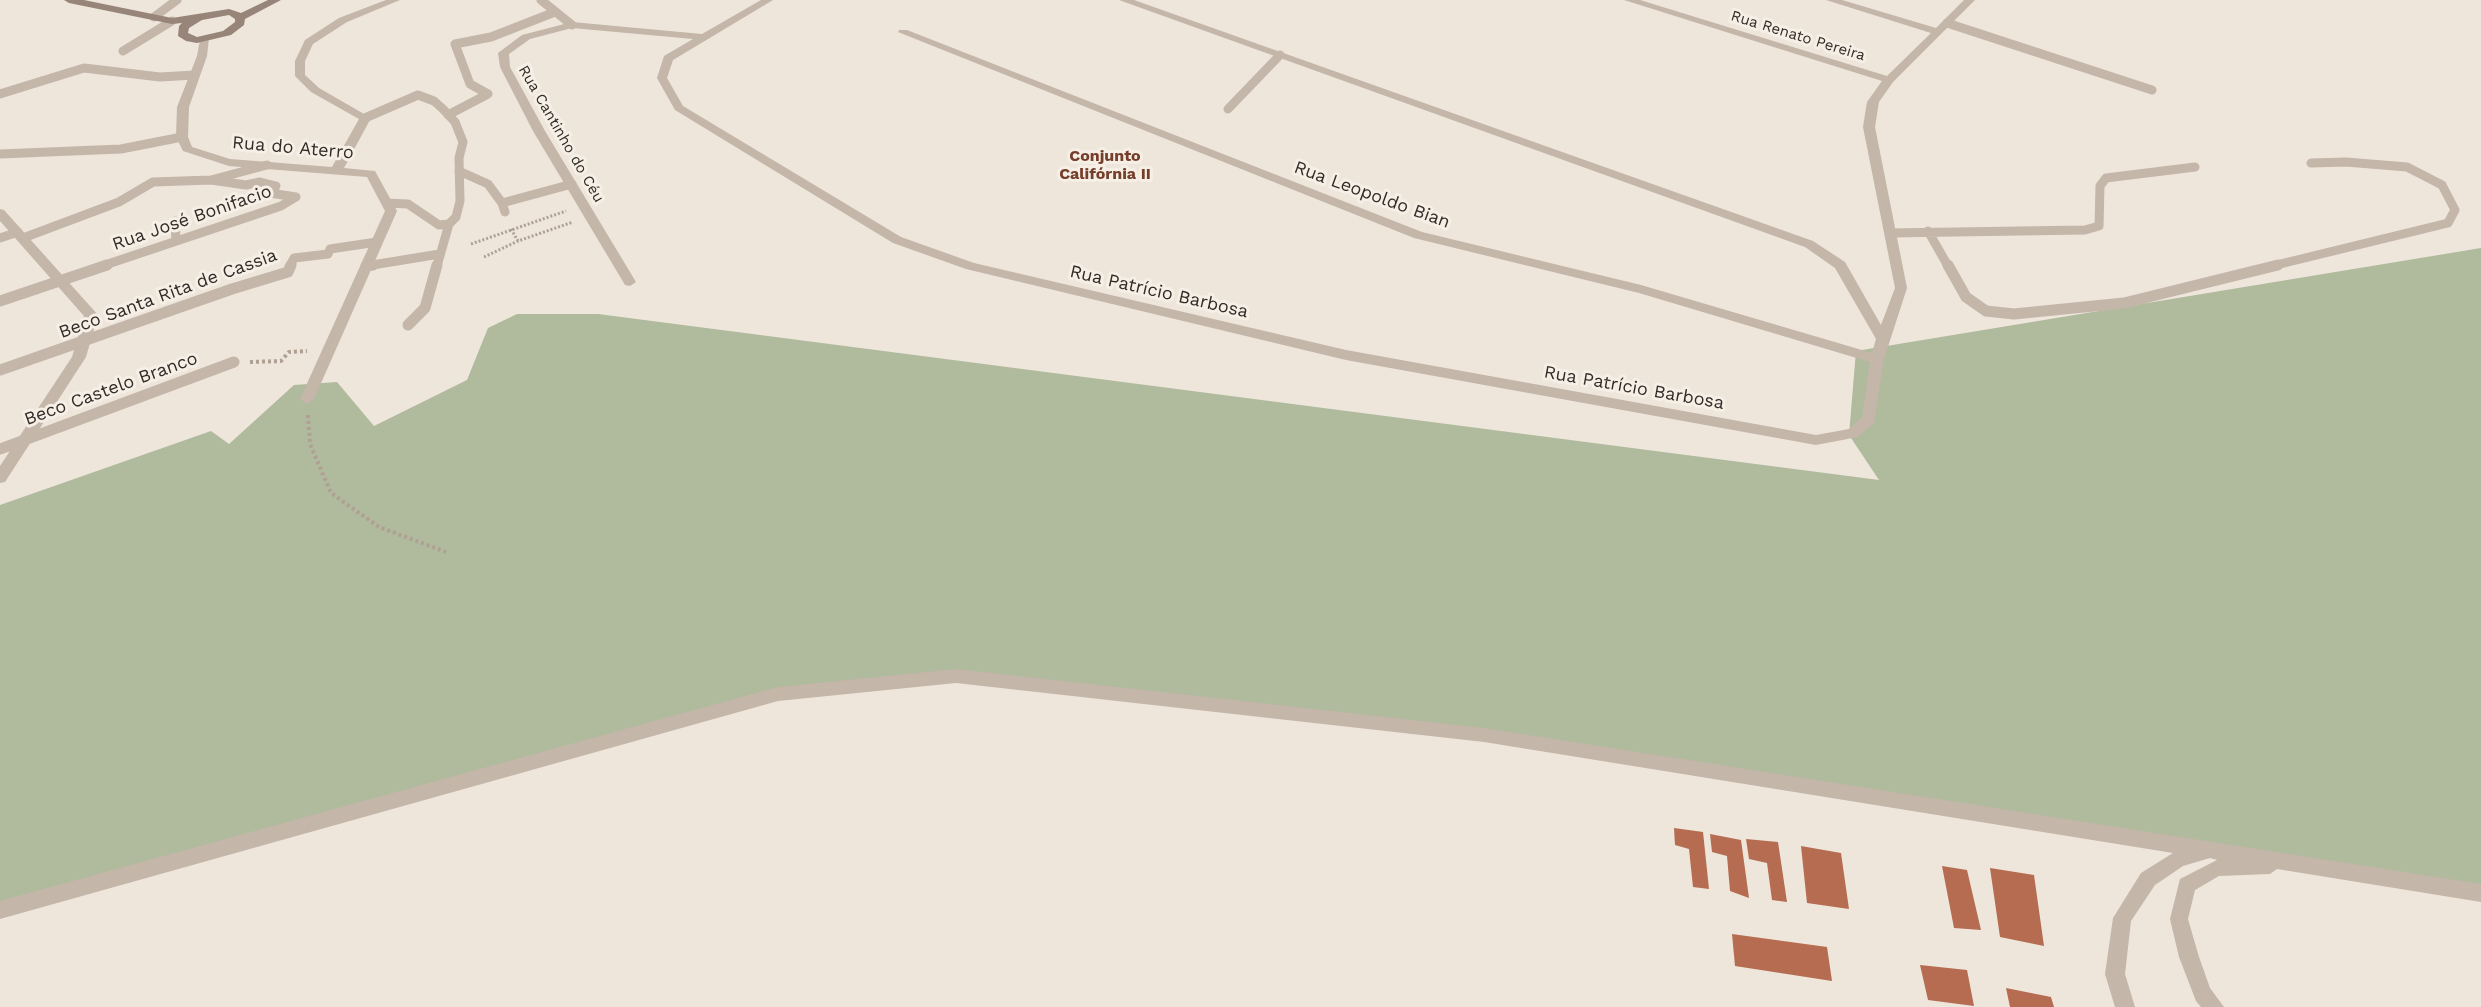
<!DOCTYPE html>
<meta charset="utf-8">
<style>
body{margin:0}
canvas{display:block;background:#eee5db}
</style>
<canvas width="2481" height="1007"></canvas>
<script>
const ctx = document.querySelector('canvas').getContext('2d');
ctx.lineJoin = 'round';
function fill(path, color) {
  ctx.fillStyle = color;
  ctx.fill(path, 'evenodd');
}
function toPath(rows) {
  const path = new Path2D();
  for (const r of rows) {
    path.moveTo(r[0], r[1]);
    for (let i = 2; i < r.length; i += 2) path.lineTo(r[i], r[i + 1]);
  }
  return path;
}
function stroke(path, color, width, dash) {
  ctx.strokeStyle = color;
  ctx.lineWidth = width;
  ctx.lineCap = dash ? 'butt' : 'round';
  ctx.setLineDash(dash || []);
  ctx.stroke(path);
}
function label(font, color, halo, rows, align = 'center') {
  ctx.font = font + ' "Work Sans",sans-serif';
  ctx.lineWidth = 6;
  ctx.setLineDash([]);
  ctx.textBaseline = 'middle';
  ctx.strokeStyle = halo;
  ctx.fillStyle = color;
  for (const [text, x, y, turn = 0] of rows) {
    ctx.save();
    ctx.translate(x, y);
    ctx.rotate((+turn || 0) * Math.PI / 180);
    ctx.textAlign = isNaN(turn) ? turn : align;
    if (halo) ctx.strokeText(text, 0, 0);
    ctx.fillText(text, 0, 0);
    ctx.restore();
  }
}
fill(toPath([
 [2481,248,2481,890,1484,731,957,673,779,691,0,909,0,505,211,431,229,444,294,385,337,382,374,426,467,380,488,328,517,314,598,314,1879,480,1849,435,1856,351]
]), '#b0ba9d');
fill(toPath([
 [1674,828,1703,832,1709,889,1693,887,1689,849,1675,845],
 [1710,834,1741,840,1749,898,1730,891,1727,856,1712,852],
 [1746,839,1778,842,1787,902,1772,900,1767,863,1749,859],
 [1801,846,1841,853,1849,909,1807,903],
 [1942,866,1967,870,1981,930,1954,928],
 [1990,868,2034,875,2044,946,2000,937],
 [1732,934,1827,947,1832,981,1735,966],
 [1920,965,1967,970,1974,1006,1928,1000],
 [2006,988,2051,997,2054,1007,2010,1007]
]), '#b56c51');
stroke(toPath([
 [511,229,518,241],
 [471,244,566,211],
 [484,257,518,241,573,222]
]), '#afa093', 3, [2, 2]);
stroke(toPath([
 [250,362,281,361,289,352,307,351],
 [308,415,310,444,331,493,379,527,446,552]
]), '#afa093', 4, [3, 3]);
stroke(toPath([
 [541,0,572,25],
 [154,17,177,0],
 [1947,23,2152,90],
 [123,51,172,21],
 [0,94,84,68,160,77,195,75],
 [1228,109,1280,55],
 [448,115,488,94,470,84,455,44,491,37,555,12],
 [365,118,418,95,434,101,443,109,455,122,463,142,459,158,460,201,456,217,449,224,439,225,408,204,386,203],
 [0,154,121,149,182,137],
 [459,171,488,184,502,203,505,212],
 [502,203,572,184],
 [175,221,176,241],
 [1928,231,1948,266],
 [1890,233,2085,230,2099,226,2100,186,2106,178,2195,167],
 [0,238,18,232],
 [23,238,119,202,153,182,211,180,267,165],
 [102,266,281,206,296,197,270,193,276,186,260,182,246,185,211,180],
 [290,266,294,258,328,254,330,249,377,242],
 [366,266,440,254],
 [437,266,449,224],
 [2272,266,2448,223,2455,210,2442,185,2407,167,2346,162,2311,163]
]), '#c4b6a9', 9);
stroke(toPath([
 [1948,265,1966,297,1986,311,2014,314,2124,303,2278,265],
 [366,266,373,265],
 [0,301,107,265],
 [408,325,425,308,437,265],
 [0,370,232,289,288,272,291,265],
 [0,449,234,362]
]), '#c4b6a9', 11);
fill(toPath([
 [386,0,400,0,347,22,313,44,305,61,305,75,319,88,371,118,344,168,375,171,397,211,314,399,307,404,300,399,385,211,367,177,229,166,183,151,176,137,177,107,197,56,200,40,205,37,209,38,207,56,189,107,188,137,192,147,230,159,332,167,359,119,311,92,295,76,295,61,305,40,339,18,386,0],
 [761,0,773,0,673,60,667,78,683,106,901,237,974,263,1346,350,1816,435,1849,429,1862,417,1870,362,1639,293,1414,238,898,32,899,30,907,30,1422,232,1641,285,1872,353,1876,339,1835,268,1805,247,1119,0,1134,0,1813,241,1845,262,1881,325,1895,288,1863,127,1867,102,1882,81,1624,0,1640,0,1887,76,1931,33,1826,0,1842,0,1936,28,1964,0,1975,0,1893,82,1879,102,1875,127,1907,288,1884,359,1874,423,1858,437,1816,445,1346,360,966,269,893,243,675,110,657,78,664,56,693,39,572,28,530,39,509,54,510,67,545,131,636,282,630,286,625,285,533,131,500,67,498,53,522,35,572,22,702,34,761,0],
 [0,209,4,210,98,315,86,357,5,482,0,483,0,466,72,357,84,316,0,221,0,209],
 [956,669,1484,728,2481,884,2481,902,2277,869,2270,874,2219,876,2195,890,2188,919,2199,957,2210,988,2224,1007,2201,1007,2196,1001,2179,957,2170,919,2180,879,2217,860,2210,858,2183,866,2155,885,2131,921,2125,974,2135,1007,2115,1007,2105,974,2113,918,2141,873,2173,853,1484,742,956,683,778,701,0,919,0,901,778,687,956,669]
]), '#c4b6a9');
fill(toPath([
 [64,0,84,0,172,18,229,9,241,13,268,0,281,0,245,19,244,25,231,35,197,43,186,41,178,36,179,26,182,23,172,24,69,3,64,0],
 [229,15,235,19,235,22,223,31,197,37,188,33,189,28,202,20,229,15]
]), '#97857a');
label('15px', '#322b27', '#f6efe6', [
 ["Rua Renato Pereira",1798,36,17],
 ["Rua Cantinho do Céu",561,134,60]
]);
label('bold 16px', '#763f2c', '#f6efe6', [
 ["Conjunto",1105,156],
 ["Califórnia II",1105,174]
]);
label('18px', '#322b27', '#f6efe6', [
 ["Rua do Aterro",293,148,5],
 ["Rua Leopoldo Bian",1372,195,20],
 ["Rua José Bonifacio",192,218,-19],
 ["Rua Patrício Barbosa",1159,292,13],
 ["Beco Santa Rita de Cassia",168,294,-20],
 ["Rua Patrício Barbosa",1634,388,10],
 ["Beco Castelo Branco",111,389,-20]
]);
</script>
